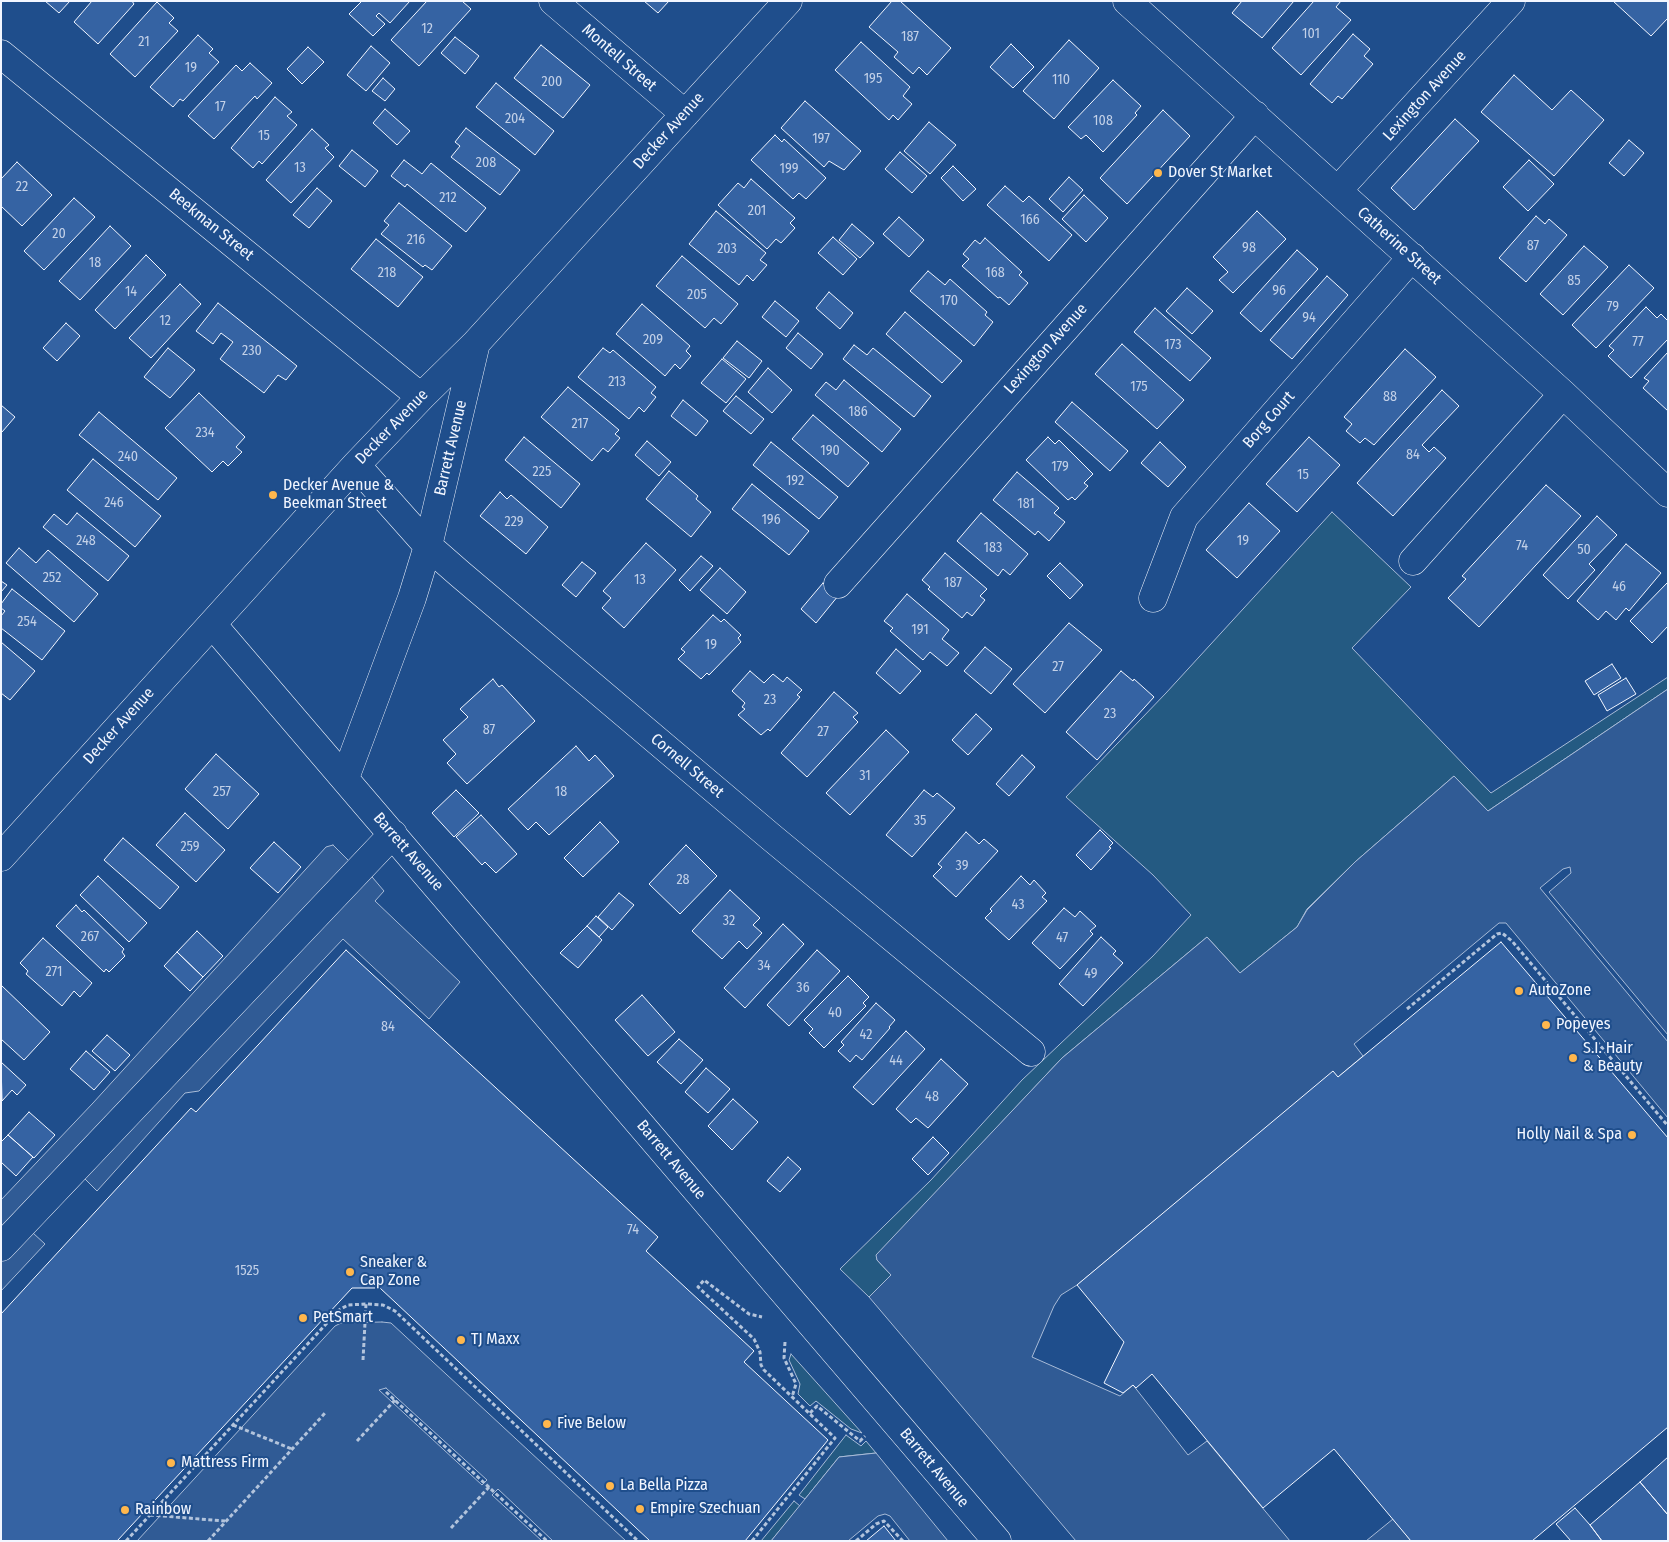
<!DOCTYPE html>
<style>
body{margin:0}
#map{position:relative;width:1669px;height:1542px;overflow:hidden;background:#1f4e8c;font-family:"Fira Sans Condensed",sans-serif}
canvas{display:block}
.frame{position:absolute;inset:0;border:2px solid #f2f6ff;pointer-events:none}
</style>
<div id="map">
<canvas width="1669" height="1542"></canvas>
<div class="frame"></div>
</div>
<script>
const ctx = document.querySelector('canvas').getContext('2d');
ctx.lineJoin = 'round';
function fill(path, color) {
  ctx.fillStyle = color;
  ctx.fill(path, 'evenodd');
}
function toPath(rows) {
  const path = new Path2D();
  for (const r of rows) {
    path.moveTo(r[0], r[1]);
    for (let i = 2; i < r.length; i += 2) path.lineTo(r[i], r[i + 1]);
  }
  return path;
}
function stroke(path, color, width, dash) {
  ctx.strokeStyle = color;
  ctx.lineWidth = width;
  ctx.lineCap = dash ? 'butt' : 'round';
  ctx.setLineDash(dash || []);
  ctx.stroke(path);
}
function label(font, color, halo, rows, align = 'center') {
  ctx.font = font + ' "Fira Sans Condensed",sans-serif';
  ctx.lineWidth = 4;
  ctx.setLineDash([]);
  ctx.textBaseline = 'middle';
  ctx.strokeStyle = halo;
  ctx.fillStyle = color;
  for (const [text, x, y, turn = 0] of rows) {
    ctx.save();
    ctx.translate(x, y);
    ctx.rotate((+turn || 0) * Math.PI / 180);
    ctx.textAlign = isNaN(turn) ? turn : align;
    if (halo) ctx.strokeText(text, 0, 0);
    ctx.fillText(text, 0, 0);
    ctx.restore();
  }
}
const green = toPath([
 [1332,512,1411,587,1352,648,1491,793,1668,677,1668,689,1488,811,1454,776,1355,862,1307,909,1297,927,1240,973,1207,937,1062,1058,877,1255,877,1260,891,1275,869,1297,840,1269,931,1180,1022,1080,1153,956,1191,915,1153,875,1066,797,1166,693,1332,512],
 [791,1354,862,1433,851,1429,816,1401,810,1406,798,1394,800,1384,789,1360,791,1354],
 [846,1435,861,1446,866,1441,876,1453,839,1457,805,1499,799,1495,846,1435],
 [794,1501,800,1506,771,1541,761,1541,794,1501]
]);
fill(green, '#245a82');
stroke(green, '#a8bbd7', 1);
const parking = toPath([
 [1668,689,1668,1035,1549,892,1571,873,1570,867,1563,869,1540,888,1668,1042,1668,1118,1506,923,1499,923,1354,1044,1363,1056,1338,1077,1333,1072,1077,1285,1061,1295,1054,1306,1032,1357,1120,1396,1133,1385,1188,1455,1207,1441,1290,1541,1076,1541,869,1297,891,1275,877,1260,876,1255,1062,1058,1207,937,1240,973,1297,927,1307,910,1355,862,1454,776,1488,811,1668,689],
 [333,845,349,861,356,858,384,891,375,901,460,982,429,1019,343,939,199,1091,185,1093,97,1191,85,1179,33,1233,45,1244,1,1291,1,1200,93,1103,326,847,333,845],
 [382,1322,391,1323,626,1541,553,1541,498,1489,492,1495,542,1541,137,1541,335,1326,341,1323,382,1322],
 [386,1388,487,1480,482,1485,379,1390,386,1388],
 [876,1453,948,1541,910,1541,890,1516,885,1514,878,1516,848,1541,771,1541,839,1457,876,1453],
 [1393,1519,1411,1541,1366,1541,1393,1519]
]);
fill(parking, '#305b95');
stroke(parking, '#a8bbd7', 1);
const building = toPath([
 [45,1,70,1,59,13,45,1],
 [92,1,132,1,134,4,98,44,74,22,92,1],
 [362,1,410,1,390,23,379,13,376,16,385,24,373,36,349,14,362,1],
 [427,1,462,1,471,9,419,66,391,40,427,1],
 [644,1,669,1,658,13,644,1],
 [892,1,900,1,951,48,927,75,919,67,913,74,894,57,898,52,869,27,892,1],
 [1242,1,1294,1,1262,38,1232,13,1242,1],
 [1314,1,1341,1,1336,7,1351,20,1301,75,1272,48,1314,1],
 [1613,1,1668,1,1668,18,1651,36,1613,1],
 [157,2,174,18,169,23,178,31,135,77,110,54,157,2],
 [1353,34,1370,49,1364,56,1373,64,1342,99,1338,96,1332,103,1310,84,1353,34],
 [198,35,213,49,209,53,219,62,183,101,180,99,173,107,150,87,198,35],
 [455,37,479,56,465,74,441,53,455,37],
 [1069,40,1099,68,1054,119,1023,91,1069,40],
 [861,42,910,87,903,96,912,104,898,120,893,115,889,120,835,70,861,42],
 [1011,44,1034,67,1013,88,990,67,1011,44],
 [541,45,590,85,563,118,514,78,541,45],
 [371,46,390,63,366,91,347,75,371,46],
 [308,47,324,62,302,84,287,69,308,47],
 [250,63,272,83,257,99,255,96,214,139,188,116,236,65,242,71,250,63],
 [1514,75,1552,110,1571,90,1604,120,1554,176,1481,112,1514,75],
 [383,78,395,89,385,101,372,91,383,78],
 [1113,80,1141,106,1135,113,1137,115,1103,152,1086,135,1081,139,1068,127,1113,80],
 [496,83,554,131,535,155,476,107,496,83],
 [275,97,292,112,287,116,297,125,262,164,259,161,253,168,231,148,275,97],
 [805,101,861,151,844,170,829,161,824,167,781,128,805,101],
 [385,109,410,131,397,145,373,123,385,109],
 [1163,110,1190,136,1127,204,1100,178,1163,110],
 [1455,119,1479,141,1414,210,1391,188,1455,119],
 [929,122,956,145,930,174,904,151,929,122],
 [466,128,520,170,500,195,451,157,460,146,455,142,466,128],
 [312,129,329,145,325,148,334,157,291,203,266,180,312,129],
 [775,135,782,142,784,139,826,178,806,199,799,193,793,199,751,160,775,135],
 [1629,140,1644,153,1624,176,1609,163,1629,140],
 [352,150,378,171,365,187,339,166,352,150],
 [900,152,927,176,912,193,885,169,900,152],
 [404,160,422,174,431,163,486,208,466,232,407,184,405,187,391,176,404,160],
 [1529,160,1554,184,1528,211,1503,187,1529,160],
 [17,162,52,195,22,226,1,206,1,179,17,162],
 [953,166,976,189,963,201,941,178,953,166],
 [1069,177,1083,190,1063,212,1049,199,1069,177],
 [751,179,795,218,790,223,795,228,781,243,776,239,767,249,718,205,738,183,744,188,751,179],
 [1005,186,1023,202,1029,196,1072,235,1049,261,987,205,1005,186],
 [317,188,332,201,309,228,293,215,317,188],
 [1084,195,1108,218,1086,242,1062,219,1084,195],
 [74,198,95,217,44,270,24,251,74,198],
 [399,203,452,246,432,270,425,265,423,267,381,234,389,225,384,221,399,203],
 [716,211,766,253,760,260,767,265,753,281,747,275,739,285,689,244,716,211],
 [1257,211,1286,239,1233,293,1219,280,1228,272,1213,257,1257,211],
 [1536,216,1545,224,1549,219,1567,235,1526,282,1499,258,1536,216],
 [899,217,924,240,909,257,883,234,899,217],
 [852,224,874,243,860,258,839,240,852,224],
 [110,226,131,246,80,300,59,281,110,226],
 [833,237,857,259,843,275,818,253,833,237],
 [985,238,1022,272,1019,275,1028,283,1009,305,1000,297,998,298,962,266,969,259,963,254,975,240,980,244,985,238],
 [376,239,423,277,398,307,351,269,376,239],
 [1584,246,1608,267,1563,315,1540,294,1584,246],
 [1297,250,1318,269,1261,332,1240,313,1297,250],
 [146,255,166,275,115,329,95,310,146,255],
 [682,256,738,304,721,324,714,318,705,328,656,286,682,256],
 [1629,265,1654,288,1596,348,1572,325,1629,265],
 [928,271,945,285,950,279,987,312,985,315,993,322,974,346,910,291,928,271],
 [1327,276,1348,295,1292,359,1270,340,1327,276],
 [180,284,201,304,151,358,129,338,180,284],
 [1187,288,1213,311,1192,334,1166,311,1187,288],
 [829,292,853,313,840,329,816,308,829,292],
 [775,301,799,321,786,337,762,317,775,301],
 [218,303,297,366,286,380,278,375,264,393,220,359,233,342,221,333,213,344,196,331,218,303],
 [642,304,690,346,686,351,691,356,680,369,675,364,665,376,616,334,642,304],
 [1646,307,1657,318,1661,314,1668,321,1668,339,1631,378,1608,356,1614,350,1609,346,1646,307],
 [1155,308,1211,358,1190,381,1134,332,1155,308],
 [905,312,962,361,942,383,886,334,905,312],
 [66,323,80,336,57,361,43,348,66,323],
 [798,333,823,354,811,369,786,348,798,333],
 [737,341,762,361,749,378,723,358,737,341],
 [1122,344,1184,400,1157,429,1095,374,1122,344],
 [854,345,867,355,873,348,931,396,914,417,843,359,854,345],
 [168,348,195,370,170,398,144,377,168,348],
 [603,348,610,353,613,350,656,387,651,393,656,397,644,412,639,407,629,419,578,377,603,348],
 [1405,349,1436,377,1374,445,1365,438,1360,443,1346,431,1352,424,1344,417,1405,349],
 [1668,352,1668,411,1643,388,1649,381,1644,378,1668,352],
 [722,359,746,379,726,403,701,383,722,359],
 [768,368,792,390,772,413,748,392,768,368],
 [844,380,901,429,882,452,815,395,826,382,836,390,844,380],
 [568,387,619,430,615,434,620,438,608,452,603,448,592,461,541,417,568,387],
 [1442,390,1459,406,1422,445,1429,452,1434,447,1446,458,1393,516,1357,483,1442,390],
 [199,393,245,437,236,447,242,452,228,466,223,461,212,472,165,428,199,393],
 [736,396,764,419,751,434,723,411,736,396],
 [683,400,708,421,696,436,671,416,683,400],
 [1072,402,1128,451,1110,471,1055,422,1072,402],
 [1,405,15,417,2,432,1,431,1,405],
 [99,412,177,478,158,500,79,435,99,412],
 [813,415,869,463,848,487,792,439,813,415],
 [524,437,580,484,561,508,505,460,524,437],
 [1048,437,1055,444,1059,440,1093,474,1084,483,1088,486,1075,500,1072,497,1068,500,1026,460,1048,437],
 [1309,437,1340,465,1297,512,1266,484,1309,437],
 [647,441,671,462,659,476,635,455,647,441],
 [771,442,838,497,819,519,753,465,771,442],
 [1160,442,1186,467,1168,487,1141,463,1160,442],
 [93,459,161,516,135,547,67,490,93,459],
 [669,471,698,496,696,499,711,512,691,537,646,499,669,471],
 [1017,472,1059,508,1054,513,1065,522,1049,541,1038,531,1035,535,993,500,1017,472],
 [752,484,809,531,789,555,732,509,752,484],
 [1546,485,1581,516,1479,627,1448,598,1466,579,1462,576,1546,485],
 [500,492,507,499,511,495,548,527,526,554,480,516,500,492],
 [1249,503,1280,531,1237,578,1206,550,1249,503],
 [77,513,129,556,108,581,43,527,54,514,67,525,77,513],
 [981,513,1028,554,1010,575,1003,569,998,576,957,541,981,513],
 [1597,516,1617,535,1589,564,1595,570,1568,599,1543,575,1597,516],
 [646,543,676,570,624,628,602,608,611,598,603,591,646,543],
 [1626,544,1661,573,1629,611,1626,608,1616,620,1606,611,1598,620,1577,601,1626,544],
 [19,548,36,563,48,550,98,594,74,622,6,563,19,548],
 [945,553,987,589,980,596,985,600,972,616,967,612,962,618,928,589,930,587,922,580,945,553],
 [701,556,713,566,690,591,679,580,701,556],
 [582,562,596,573,576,597,562,585,582,562],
 [1060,563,1083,585,1070,599,1047,576,1060,563],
 [720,568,746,592,727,614,700,590,720,568],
 [1,581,7,585,1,592,1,581],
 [1668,582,1668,626,1652,643,1630,621,1668,582],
 [823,583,838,596,816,623,801,609,823,583],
 [12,589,65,631,42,660,1,628,1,616,5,611,1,608,1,604,12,589],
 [907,594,949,630,942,639,959,653,947,666,930,652,923,660,890,631,893,628,884,621,907,594],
 [713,615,721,622,724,619,741,635,738,638,741,642,709,675,707,673,701,679,678,659,685,652,681,649,713,615],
 [1069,623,1102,650,1045,713,1013,684,1069,623],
 [1,642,35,671,10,700,1,693,1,642],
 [985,647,1012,669,991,694,964,671,985,647],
 [896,649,921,671,900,694,876,673,896,649],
 [1612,664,1621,678,1594,695,1585,681,1612,664],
 [750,671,764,683,773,674,783,682,787,677,802,690,797,695,800,697,770,731,768,729,761,735,738,715,745,709,742,707,745,703,732,691,750,671],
 [1121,671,1133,681,1134,679,1154,697,1097,760,1066,732,1121,671],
 [1626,678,1636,694,1607,711,1598,695,1626,678],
 [493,679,499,687,502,685,535,721,467,784,447,763,456,754,443,740,468,717,460,709,493,679],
 [834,692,858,713,853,717,858,722,807,777,781,753,834,692],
 [976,714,992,729,968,755,952,740,976,714],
 [886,730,909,752,850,815,826,793,886,730],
 [576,746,589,761,595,755,614,776,549,835,536,822,528,830,508,809,576,746],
 [216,754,259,794,228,829,185,789,216,754],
 [1022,755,1035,767,1009,796,996,784,1022,755],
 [456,790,479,813,454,837,432,813,456,790],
 [924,790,933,797,937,793,955,808,912,857,886,835,924,790],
 [185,813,225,850,196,882,156,845,185,813],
 [481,815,517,854,496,873,485,862,482,865,456,837,481,815],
 [600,822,619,842,583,877,564,858,600,822],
 [1100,830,1113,843,1109,847,1111,848,1091,870,1076,855,1100,830],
 [966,832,979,844,984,839,998,851,956,897,933,876,942,867,938,864,966,832],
 [123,838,179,887,160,909,104,860,123,838],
 [274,842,301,867,278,893,250,868,274,842],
 [686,845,717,876,680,914,649,884,686,845],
 [98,876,147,923,129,942,80,895,98,876],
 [1021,876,1030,885,1034,880,1046,893,1042,897,1047,901,1009,940,985,918,992,911,990,909,1021,876],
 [730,890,760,918,753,925,762,933,747,949,739,941,722,959,692,931,730,890],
 [619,893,634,905,612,930,598,917,619,893],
 [76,905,82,912,84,910,124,949,122,952,125,956,109,972,106,969,104,972,56,926,76,905],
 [1064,908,1075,917,1080,911,1096,926,1090,931,1093,934,1060,969,1032,943,1064,908],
 [596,916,608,927,599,937,587,926,596,916],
 [783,924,804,944,745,1008,724,988,783,924],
 [587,926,602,940,578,968,560,953,587,926],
 [197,931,223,956,203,977,177,952,197,931],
 [1101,937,1116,951,1113,954,1123,963,1083,1006,1059,984,1101,937],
 [43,938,92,983,80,997,74,991,62,1006,26,974,28,971,20,963,43,938],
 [1501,942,1668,1138,1668,1427,1532,1541,1411,1541,1334,1449,1263,1508,1152,1374,1136,1388,1133,1385,1123,1393,1104,1383,1124,1342,1077,1285,1333,1071,1338,1077,1501,942],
 [346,950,658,1237,646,1251,754,1351,744,1362,828,1440,745,1541,650,1541,380,1288,352,1288,117,1541,1,1541,1,1314,191,1108,196,1112,346,950],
 [817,950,840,971,789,1026,767,1005,817,950],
 [177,952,203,977,190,991,164,966,177,952],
 [848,976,869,997,863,1003,866,1006,824,1048,809,1033,813,1029,804,1020,848,976],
 [1,985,50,1032,24,1060,1,1039,1,985],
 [642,995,675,1032,648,1056,615,1020,642,995],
 [876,1003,895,1020,889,1027,890,1028,862,1060,856,1055,850,1062,838,1051,844,1045,841,1042,876,1003],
 [906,1031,925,1049,873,1105,853,1087,906,1031],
 [107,1035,130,1055,115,1071,92,1051,107,1035],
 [679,1039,703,1060,681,1084,657,1062,679,1039],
 [86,1051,110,1072,94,1090,70,1069,86,1051],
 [941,1059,968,1084,928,1128,916,1118,911,1123,896,1109,941,1059],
 [1,1062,26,1085,17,1095,12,1090,2,1101,1,1062],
 [706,1068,730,1089,708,1113,685,1092,706,1068],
 [733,1099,758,1122,732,1150,708,1126,733,1099],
 [29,1112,55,1135,34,1158,8,1135,29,1112],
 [8,1135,33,1157,16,1176,1,1162,1,1142,8,1135],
 [933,1137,949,1153,928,1175,912,1159,933,1137],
 [788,1157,801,1169,780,1192,767,1181,788,1157],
 [1668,1457,1668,1515,1640,1482,1668,1457],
 [1640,1482,1668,1515,1668,1541,1602,1541,1590,1525,1640,1482],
 [1575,1508,1590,1525,1602,1541,1571,1541,1556,1524,1575,1508],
 [884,1526,896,1541,866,1541,884,1526]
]);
fill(building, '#3563a3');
stroke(building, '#f2f6ff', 1);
const minor = toPath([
 [553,1,685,114],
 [1127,1,1563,394,1668,493],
 [1,54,421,397],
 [1338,190,1511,1],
 [356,465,428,546,460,574,771,837,1031,1052],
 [1413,561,1563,394],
 [838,584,1255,115],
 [1153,598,1184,517,1412,257],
 [212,624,997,1541],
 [345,778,412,598,428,546,476,343],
 [1,857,356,465,421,397,476,343,788,1],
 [1,1247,393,834]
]);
stroke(minor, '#f2f6ff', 29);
stroke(toPath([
 [1407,1009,1497,934,1502,933,1512,941,1668,1126],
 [785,1342,784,1358,796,1384,792,1397],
 [363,1360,366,1304],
 [386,1392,547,1541],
 [810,1413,817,1406,860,1441,865,1436],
 [233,1425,292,1449],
 [357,1441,395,1400],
 [150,1515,225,1521],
 [451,1528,489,1487],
 [126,1541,339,1310,348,1305,366,1304,383,1305,395,1311,638,1541],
 [208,1541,326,1412],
 [752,1541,835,1438,764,1370,761,1365,760,1352,754,1339,698,1287,704,1280,749,1314,762,1317],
 [856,1541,876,1524,884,1521,903,1541]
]), '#b3c4dc', 3, [4, 2.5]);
stroke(minor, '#1f4e8c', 28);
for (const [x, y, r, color] of [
 [1158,173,5,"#ffb74d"],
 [273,495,5,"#ffb74d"],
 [1519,991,5,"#ffb74d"],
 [1546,1025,5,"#ffb74d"],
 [1573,1058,5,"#ffb74d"],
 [1632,1135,5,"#ffb74d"],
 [350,1272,5,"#ffb74d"],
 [303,1318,5,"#ffb74d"],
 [461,1340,5,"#ffb74d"],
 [547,1424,5,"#ffb74d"],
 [171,1463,5,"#ffb74d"],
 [610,1486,5,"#ffb74d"],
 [640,1509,5,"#ffb74d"],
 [125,1510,5,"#ffb74d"]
]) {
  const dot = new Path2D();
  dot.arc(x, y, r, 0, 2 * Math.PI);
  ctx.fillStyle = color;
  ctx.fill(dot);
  stroke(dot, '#1f4e8c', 2);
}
label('14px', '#c3d1e8', null, [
 ["12",427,29],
 ["101",1311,34],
 ["187",910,37],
 ["21",144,42],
 ["19",191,68],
 ["195",873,79],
 ["110",1061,80],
 ["200",552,82],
 ["17",220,107],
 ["204",515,119],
 ["108",1103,121],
 ["15",264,136],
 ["197",821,139],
 ["208",486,163],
 ["13",300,168],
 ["199",789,169],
 ["22",22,187],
 ["212",448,198],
 ["201",757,211],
 ["166",1030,220],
 ["20",59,234],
 ["216",416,240],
 ["87",1533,246],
 ["98",1249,248],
 ["203",727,249],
 ["18",95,263],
 ["218",387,273],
 ["168",995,273],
 ["85",1574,281],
 ["96",1279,291],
 ["14",131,292],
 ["205",697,295],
 ["170",949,301],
 ["79",1613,307],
 ["94",1309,318],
 ["12",165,321],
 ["209",653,340],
 ["77",1638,342],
 ["173",1173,345],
 ["230",252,351],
 ["213",617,382],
 ["175",1139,387],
 ["88",1390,397],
 ["186",858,412],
 ["217",580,424],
 ["234",205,433],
 ["190",830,451],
 ["84",1413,455],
 ["240",128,457],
 ["179",1060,467],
 ["225",542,472],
 ["15",1303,475],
 ["192",795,481],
 ["246",114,503],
 ["181",1026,504],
 ["196",771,520],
 ["229",514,522],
 ["248",86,541],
 ["19",1243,541],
 ["74",1522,546],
 ["183",993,548],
 ["50",1584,550],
 ["252",52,578],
 ["13",640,580],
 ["187",953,583],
 ["46",1619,587],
 ["254",27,622],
 ["191",920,630],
 ["19",711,645],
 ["27",1058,667],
 ["23",770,700],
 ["23",1110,714],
 ["87",489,730],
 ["27",823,732],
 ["31",865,776],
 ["257",222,792],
 ["18",561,792],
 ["35",920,821],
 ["259",190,847],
 ["39",962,866],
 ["28",683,880],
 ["43",1018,905],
 ["32",729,921],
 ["267",90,937],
 ["47",1062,938],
 ["34",764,966],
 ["271",54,972],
 ["49",1091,974],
 ["36",803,988],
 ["40",835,1013],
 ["84",388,1027],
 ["42",866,1035],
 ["44",896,1061],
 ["48",932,1097],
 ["74",633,1230],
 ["1525",247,1271]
]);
label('16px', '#f2f6ff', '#1f4e8c', [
 ["Montell Street",619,58,41],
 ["Lexington Avenue",1425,96,-48],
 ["Decker Avenue",669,131,-48],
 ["Beekman Street",211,225,39],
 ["Catherine Street",1399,246,42],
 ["Lexington Avenue",1046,349,-48],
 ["Borg Court",1269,420,-49],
 ["Decker Avenue",392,427,-46],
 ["Barrett Avenue",451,448,-77],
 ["Decker Avenue",119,726,-48],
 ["Cornell Street",687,766,40],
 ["Barrett Avenue",408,852,49],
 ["Barrett Avenue",671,1160,50],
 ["Barrett Avenue",934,1468,50]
]);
label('16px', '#f2f6ff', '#1f4e8c', [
 ["Dover St Market",1168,173],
 ["Decker Avenue &",283,486],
 ["Beekman Street",283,504],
 ["AutoZone",1529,991],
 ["Popeyes",1556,1025],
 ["S.I. Hair",1583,1049],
 ["& Beauty",1583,1067],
 ["Holly Nail & Spa",1622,1135,"right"],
 ["Sneaker &",360,1263],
 ["Cap Zone",360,1281],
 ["PetSmart",313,1318],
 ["TJ Maxx",471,1340],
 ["Five Below",557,1424],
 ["Mattress Firm",181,1463],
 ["La Bella Pizza",620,1486],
 ["Empire Szechuan",650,1509],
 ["Rainbow",135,1510]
], 'left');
</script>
